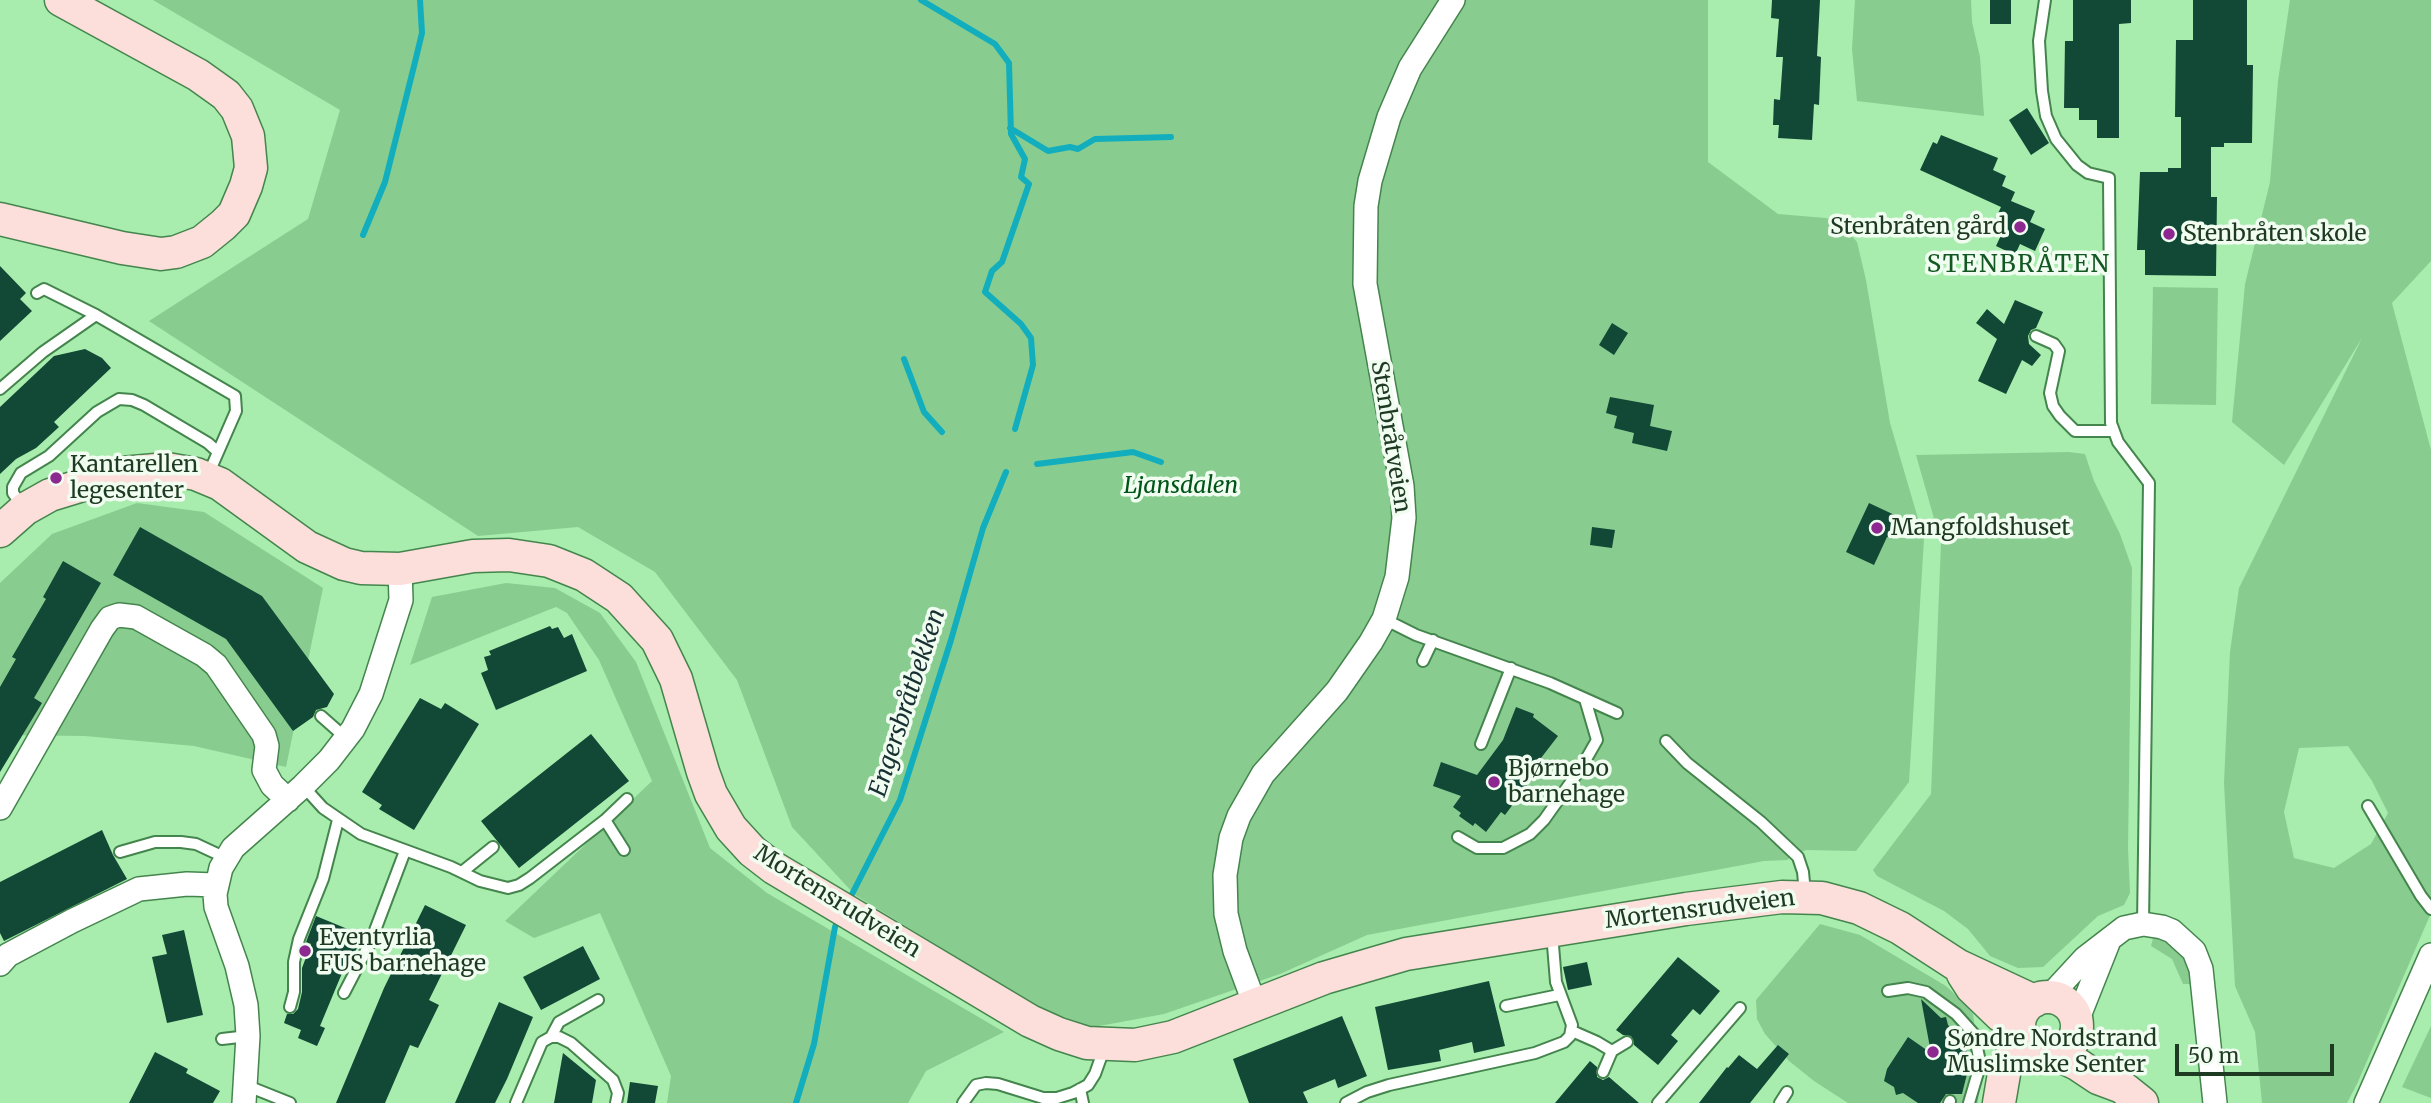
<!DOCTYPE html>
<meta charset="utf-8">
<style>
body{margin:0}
#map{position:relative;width:2431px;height:1103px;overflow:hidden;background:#a8ecae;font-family:Merriweather,serif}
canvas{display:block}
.scale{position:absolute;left:2175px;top:1044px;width:159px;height:32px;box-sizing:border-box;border:4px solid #1f3a22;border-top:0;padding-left:9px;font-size:21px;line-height:24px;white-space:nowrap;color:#1f3a22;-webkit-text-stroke:5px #f0fdf0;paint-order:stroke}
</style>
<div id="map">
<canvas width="2431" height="1103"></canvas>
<div class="scale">50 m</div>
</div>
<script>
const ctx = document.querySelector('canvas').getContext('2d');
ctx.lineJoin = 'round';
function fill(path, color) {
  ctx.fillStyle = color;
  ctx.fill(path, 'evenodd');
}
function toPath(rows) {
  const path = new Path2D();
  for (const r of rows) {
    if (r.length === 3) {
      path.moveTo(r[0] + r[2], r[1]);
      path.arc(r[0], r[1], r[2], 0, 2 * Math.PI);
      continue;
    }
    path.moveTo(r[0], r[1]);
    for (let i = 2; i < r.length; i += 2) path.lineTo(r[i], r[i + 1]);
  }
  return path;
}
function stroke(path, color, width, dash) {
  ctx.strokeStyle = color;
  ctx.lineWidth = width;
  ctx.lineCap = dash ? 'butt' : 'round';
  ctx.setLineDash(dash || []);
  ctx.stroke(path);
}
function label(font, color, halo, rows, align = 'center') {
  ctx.font = font + ' Merriweather,serif';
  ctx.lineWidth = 7;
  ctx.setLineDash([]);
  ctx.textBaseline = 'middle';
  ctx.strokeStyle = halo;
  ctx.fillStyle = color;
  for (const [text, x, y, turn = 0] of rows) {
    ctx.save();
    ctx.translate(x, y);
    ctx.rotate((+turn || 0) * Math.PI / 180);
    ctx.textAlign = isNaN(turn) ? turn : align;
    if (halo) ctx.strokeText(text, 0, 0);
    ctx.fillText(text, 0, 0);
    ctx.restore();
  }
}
fill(toPath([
 [153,0,1708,0,1708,162,1778,214,1837,219,1857,242,1866,280,1890,423,1924,539,1909,782,1856,851,1807,850,1799,852,1787,860,1764,861,1367,935,1280,974,1164,1014,1094,1027,1041,1009,855,895,792,827,737,680,655,572,578,527,478,536,149,321,308,219,340,110],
 [1855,0,1971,0,1972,22,1980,57,1984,116,1857,101,1852,49],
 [2290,0,2431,0,2431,261,2392,303,2431,450,2431,913,2357,1084,2347,1103,2262,1103,2255,1032,2235,986,2224,783,2230,652,2239,588,2362,338,2284,465,2232,422,2245,284,2270,182,2278,81],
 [2348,746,2372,781,2388,813,2371,844,2334,868,2294,858,2284,812,2299,748],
 [2153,287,2218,288,2216,405,2151,404],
 [2069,452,2085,454,2094,481,2120,534,2132,568,2128,848,2130,893,2124,905,2098,916,2043,967,2018,968,1990,956,1968,929,1944,911,1877,876,1873,870,1931,794,1941,543,1916,455],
 [137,503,204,512,323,588,286,767,194,746,85,736,0,735,0,583,52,534],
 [506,583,555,588,600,613,636,662,710,848,767,893,1004,1032,926,1071,908,1103,667,1103,671,1076,600,913,534,938,505,921,652,781,599,660,567,613,556,607,410,665,432,597],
 [1820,924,1860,935,1946,986,1965,1004,1973,1014,1980,1074,1978,1103,1848,1103,1814,1081,1789,1061,1765,1034,1757,1019,1756,1000],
 [2154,935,2161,937,2180,953,2188,967,2191,984,2183,984,2172,959,2151,946],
 [2431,1026,2431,1098,2402,1087]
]), '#88cd8f');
stroke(toPath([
 [921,0,995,44,1009,63,1011,134,1025,159,1021,177,1029,184,1002,262,992,271,985,292,1021,324,1031,338,1033,365,1015,429],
 [1010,128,1048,151,1070,147,1078,149,1095,139,1171,137],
 [363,235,385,182,415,62,422,33,420,0],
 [904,359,924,412,942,432],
 [1037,464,1133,452,1161,462],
 [848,902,900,800,951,640,983,528,1006,472],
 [796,1103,814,1044,835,927,839,918]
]), '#12aebe', 6);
fill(toPath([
 [1772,0,1820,0,1817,56,1821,57,1819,105,1814,104,1812,140,1778,138,1779,125,1773,125,1774,99,1780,100,1783,57,1776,57,1779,19,1771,18],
 [1990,0,2011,0,2011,24,1990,24],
 [2073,0,2131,0,2131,23,2119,24,2119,138,2097,138,2097,120,2079,120,2079,108,2064,108,2065,41,2073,41],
 [2193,0,2247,0,2247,65,2253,65,2252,143,2224,143,2224,147,2211,147,2211,197,2217,197,2216,276,2145,275,2145,250,2137,250,2140,172,2168,172,2168,168,2181,168,2181,117,2175,117,2176,40,2193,40],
 [2027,108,2049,143,2031,155,2009,120],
 [1941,135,1998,158,1993,170,2006,176,2002,186,2015,192,2011,201,2035,211,2030,222,2045,229,2035,251,2020,244,2015,255,1996,246,2004,229,1994,222,2001,207,1920,170,1933,142,1937,144],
 [0,266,26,293,20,299,32,311,0,341],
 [2015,300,2043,312,2036,328,2031,330,2028,336,2029,344,2041,355,2032,366,2022,360,2006,394,1978,381,1997,339,1976,323,1987,309,2004,324],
 [1612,323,1628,333,1614,355,1599,345],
 [85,349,102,358,111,368,54,422,59,427,36,448,16,459,0,474,0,407,54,356],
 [1610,397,1654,405,1650,426,1672,431,1667,451,1632,443,1634,433,1614,428,1617,416,1606,413],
 [1869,503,1901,518,1892,539,1887,537,1874,565,1846,552],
 [140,527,262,596,334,694,327,707,316,710,313,717,293,731,226,639,113,575],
 [1592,527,1615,530,1612,548,1590,545],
 [63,561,101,583,34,698,42,703,0,772,0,687,16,659,12,657,46,599,43,597],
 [550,626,552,629,558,627,564,638,572,634,587,671,496,710,481,673,488,670,484,657,491,655,489,651],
 [420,698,441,709,445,703,479,724,414,830,379,809,382,805,362,792],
 [1516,707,1534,714,1533,717,1558,736,1541,758,1545,761,1505,815,1501,812,1486,832,1475,823,1473,826,1459,816,1461,813,1453,807,1461,796,1433,786,1441,762,1477,775,1503,740],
 [591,734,629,781,519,868,481,821],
 [102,830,113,855,127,879,4,941,0,933,0,882],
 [425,905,466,925,429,1000,439,1005,418,1048,410,1045,385,1103,336,1103,384,988],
 [316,916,362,935,354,955,350,954,320,1026,325,1028,317,1046,298,1038,301,1030,284,1023,287,1014,293,1014,298,1009,302,992,302,968,311,944,306,942],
 [184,930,203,1015,167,1023,152,957,167,954,162,935],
 [583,946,600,979,541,1010,523,977],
 [1678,957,1720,991,1700,1015,1693,1009,1671,1035,1678,1041,1658,1065,1634,1045,1631,1036,1623,1035,1616,1030],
 [1587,962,1592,985,1568,990,1563,967],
 [1489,981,1505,1046,1474,1053,1472,1042,1439,1050,1441,1061,1388,1070,1375,1007],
 [1921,999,1941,1018,1946,1017,1948,1025,1964,1043,1968,1055,1969,1066,1962,1094,1946,1094,1940,1103,1918,1103,1903,1093,1896,1095,1894,1087,1884,1081,1887,1069,1908,1037,1931,1053],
 [499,1002,533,1017,507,1079,495,1103,455,1103],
 [1342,1016,1367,1076,1338,1088,1335,1079,1303,1092,1308,1103,1249,1103,1233,1059],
 [1778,1045,1789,1054,1750,1103,1699,1103,1727,1067,1728,1068,1739,1055,1757,1069],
 [155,1052,188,1069,186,1073,220,1091,213,1103,129,1103],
 [563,1053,596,1080,592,1103,554,1103],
 [1590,1061,1597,1067,1597,1077,1603,1080,1609,1077,1639,1103,1555,1103],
 [630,1082,658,1086,655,1103,627,1103]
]), '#114836');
const lane = toPath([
 [2045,0,2039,41,2042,91,2046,116,2056,139,2077,165,2088,173,2109,178,2111,423,2118,442,2149,483,2143,924],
 [37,293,44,289,96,315,235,396,236,411,208,475],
 [2036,336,2054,344,2059,351,2050,393,2053,406,2060,416,2075,431,2114,431],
 [0,389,43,352,96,315],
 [23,507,13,493,13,487,21,473,49,456,97,412,119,399,132,400,144,405,208,443,218,452],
 [1384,619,1416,635,1550,683,1617,713],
 [1423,661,1433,640],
 [321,716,347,739],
 [1666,741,1687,763,1761,822,1798,857,1803,872,1805,893],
 [1481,744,1511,668],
 [303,786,323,808,361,834,451,867,480,881,508,888,519,885,530,878,605,820,627,799],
 [2368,806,2421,896,2431,909],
 [605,820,624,850],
 [1458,837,1477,848,1503,848,1530,834,1544,820,1581,768,1597,740,1585,699],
 [120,852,155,842,181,842,196,844,226,858],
 [462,872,493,847],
 [1888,991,1908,988,1926,992,1956,1014,1974,1034,1979,1057,1979,1069,1969,1103],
 [344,993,371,941,405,851],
 [1506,1006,1559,995],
 [290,1007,294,992,294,962,299,939,323,879,338,820],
 [1572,1031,1597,1042,1612,1051,1603,1072],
 [551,1037,559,1022,598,1000],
 [222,1039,248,1036],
 [1612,1051,1627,1042],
 [245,1085,290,1103],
 [1080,1089,1083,1103],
 [516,1103,542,1042,551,1037,559,1037,571,1043,613,1080,618,1093,616,1103],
 [963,1103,976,1085,986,1083,998,1084,1043,1098,1057,1098,1073,1093,1088,1085,1095,1074,1104,1049],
 [1346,1103,1367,1092,1389,1085,1535,1053,1564,1042,1570,1036,1572,1025,1556,982,1552,933],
 [1658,1103,1740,1008],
 [1780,1103,1787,1092],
 [1949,1103,1950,1101]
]);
const street = toPath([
 [0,808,102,629,110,618,119,615,136,617,204,655,216,665,264,735,267,746,264,770,272,785,288,800],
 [0,964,8,955,72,921,139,889,187,884,216,885],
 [2049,997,2085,958,2124,928,2143,924,2162,927,2172,931,2194,951,2201,969,2215,1103],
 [1255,1005,1235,951,1226,914,1225,875,1231,838,1239,816,1263,774,1337,691,1371,642,1384,619,1397,577,1404,518,1402,486,1365,284,1366,206,1370,181,1389,117,1410,68,1453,0],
 [2077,1021,2108,943],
 [244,1103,248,1036,246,1005,237,966,216,907,215,894,221,868,233,848,303,786,329,760,353,729,371,694,401,600,400,569],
 [2366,1103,2431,955]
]);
const secondary = toPath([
 [0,219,122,248,161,254,176,252,202,242,223,225,234,214,246,186,251,168,248,136,237,109,226,95,198,75,61,0],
 [0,531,25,509,50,495,122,473,167,469,196,474,220,484,307,547,344,564,361,568,400,569,473,556,509,555,549,561,584,575,619,598,657,640,676,679,703,772,711,794,731,828,752,851,774,868,1030,1021,1059,1034,1087,1043,1135,1045,1173,1037,1324,978,1406,954,1686,909,1782,897,1822,898,1859,908,1900,928,1957,965,2034,1001],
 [1963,974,1972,988,2000,1015,2019,1028],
 [2048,1026,29],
 [2056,1054,2077,1064,2098,1078,2122,1087,2142,1103],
 [1999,1103,2005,1068,2021,1037]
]);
stroke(lane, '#44854d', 14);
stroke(street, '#44854d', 26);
stroke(secondary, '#44854d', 35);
stroke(lane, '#fff', 10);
stroke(street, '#fff', 23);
stroke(secondary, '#fcdedb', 32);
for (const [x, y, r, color] of [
 [2020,227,7,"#8c288f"],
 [2169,234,7,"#8c288f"],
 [56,478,7,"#8c288f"],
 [1877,528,7,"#8c288f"],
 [1494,782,7,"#8c288f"],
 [305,951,7,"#8c288f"],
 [1933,1052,7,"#8c288f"]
]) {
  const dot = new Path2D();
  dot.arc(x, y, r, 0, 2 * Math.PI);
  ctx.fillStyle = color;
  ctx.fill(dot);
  stroke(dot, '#f0fdf0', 2.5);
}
label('23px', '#1f3a22', '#f0fdf0', [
 ["Stenbråten gård",2006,227,"right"],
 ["Stenbråten skole",2183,234],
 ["Kantarellen",70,465],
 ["legesenter",70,491],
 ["Mangfoldshuset",1891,528],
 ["Bjørnebo",1508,769],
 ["barnehage",1508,795],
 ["Eventyrlia",319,938],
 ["FUS barnehage",319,964],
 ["Søndre Nordstrand",1947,1039],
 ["Muslimske Senter",1947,1065]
], 'left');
label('23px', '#1f3a22', '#f0fdf0', [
 ["Stenbråtveien",1390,437,81],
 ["Mortensrudveien",837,902,32],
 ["Mortensrudveien",1700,910,-7]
]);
label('italic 23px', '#005419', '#f0fdf0', [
 ["Ljansdalen",1181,486]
]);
ctx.letterSpacing = '2px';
label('24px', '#135823', '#f0fdf0', [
 ["STENBRÅTEN",2019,265]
]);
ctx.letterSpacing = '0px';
label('italic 24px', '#193033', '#f0fdf0', [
 ["Engersbråtbekken",908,703,-72]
]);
</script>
